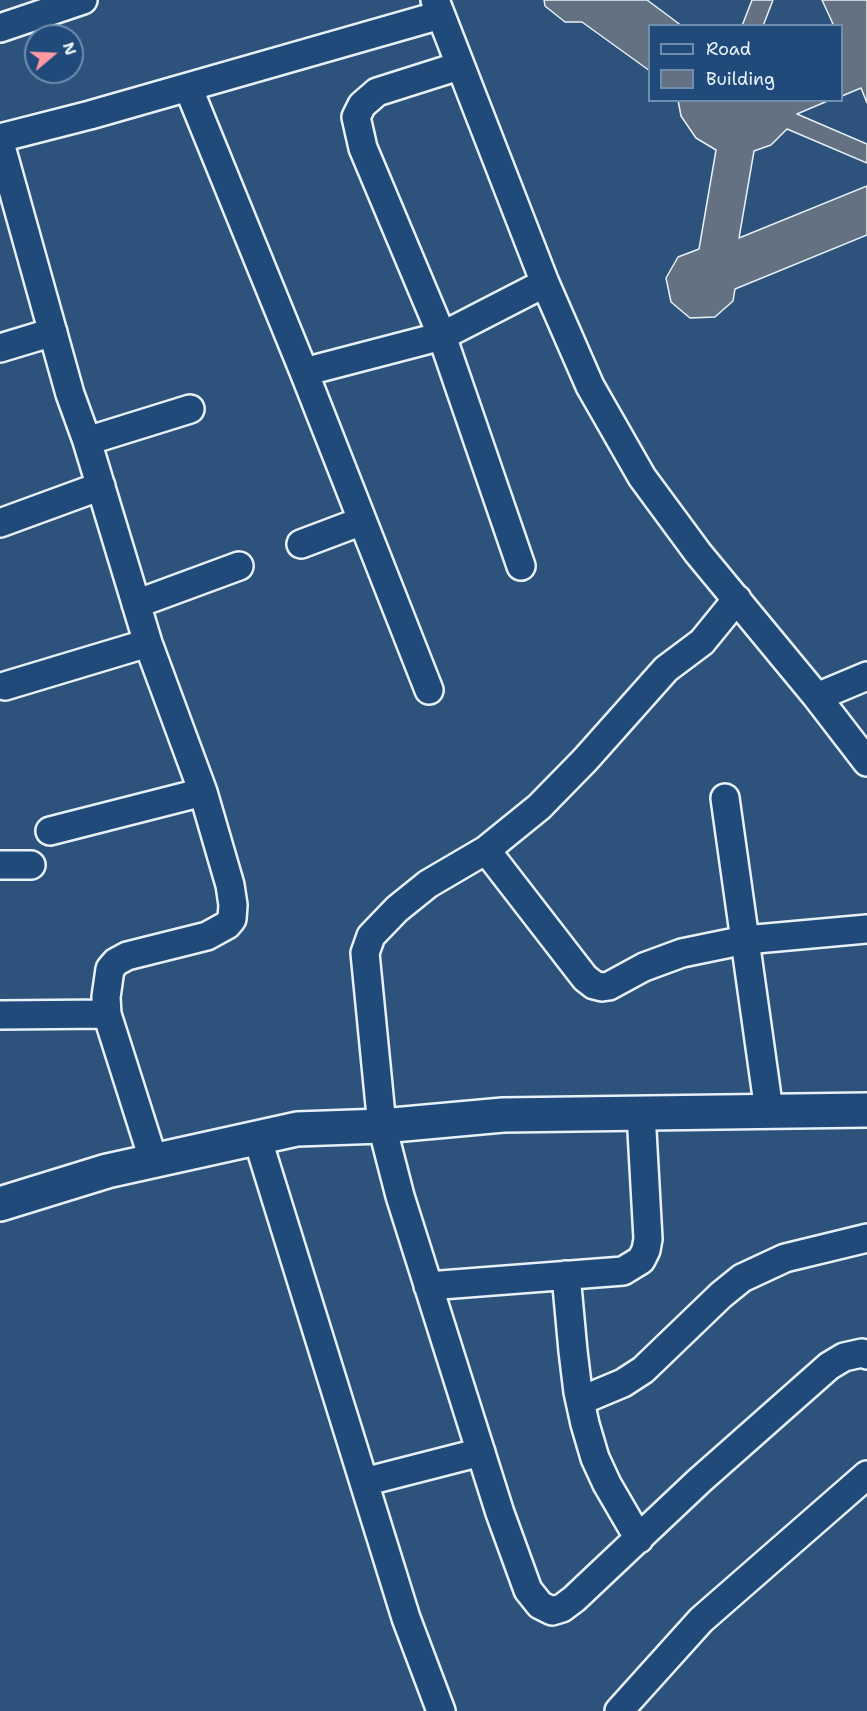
<!DOCTYPE html>
<style>
body{margin:0}
#map{position:relative;width:867px;height:1711px;overflow:hidden;background:#2d527c;font-family:"Shantell Sans",sans-serif}
canvas{display:block}
.legend{position:absolute;left:648px;top:24px;width:195px;height:78px;box-sizing:border-box;background:#1f4a7a;border:2px solid #6f8dac;margin:0;padding:8px 10px;list-style:none;font-size:18px;color:#e8f1f8}
.legend li{display:flex;align-items:center;gap:12px;height:30px}
.legend b{width:30px;border:2px solid #6f8dac}
.north{position:absolute;left:24px;top:24px;width:60px;height:60px;box-sizing:border-box;background:#1f4a7a;border:2px solid #6f8dac;border-radius:50%;rotate:71deg;font-size:16px;font-weight:700;line-height:24px;text-align:center;color:#e8f1f8}
.north::after{content:'';display:block;margin:auto;width:21px;height:27px;background:#ff9aa2;clip-path:polygon(50% 0,100% 100%,50% 72%,0 100%)}
</style>
<div id="map">
<canvas width="867" height="1711"></canvas>
<ul class="legend">
<li><b style="height:8px;background:#1f4a7a"></b>Road</li>
<li><b style="height:16px;background:#637183"></b>Building</li>
</ul>
<div class="north">N</div>
</div>
<script>
const ctx = document.querySelector('canvas').getContext('2d');
ctx.lineJoin = 'round';
function fill(path, color) {
  ctx.fillStyle = color;
  ctx.fill(path, 'evenodd');
}
function toPath(rows) {
  const path = new Path2D();
  for (const r of rows) {
    path.moveTo(r[0], r[1]);
    for (let i = 2; i < r.length; i += 2) path.lineTo(r[i], r[i + 1]);
  }
  return path;
}
function stroke(path, color, width, dash) {
  ctx.strokeStyle = color;
  ctx.lineWidth = width;
  ctx.lineCap = dash ? 'butt' : 'round';
  ctx.setLineDash(dash || []);
  ctx.stroke(path);
}
const building = toPath([
 [544,0,647,0,682,26,650,26,650,71,582,22,565,22,545,6,544,0],
 [752,0,773,0,763,26,742,26,752,0],
 [822,0,867,0,867,103,861,88,842,96,842,26,828,26,833,24,822,0],
 [678,100,830,100,797,114,867,144,867,163,787,129,771,145,754,151,739,238,867,186,867,235,735,289,733,301,715,317,690,318,671,302,666,278,678,257,699,249,716,150,696,138,681,116,678,100]
]);
fill(building, '#637183');
stroke(building, '#e8f1f8', 1.5);
const minor = toPath([
 [435,0,545,283,590,386,642,477,698,553,817,697,867,762],
 [0,28,83,0],
 [459,66,377,92,362,105,356,117,363,148,442,336,521,566],
 [188,87,304,372,429,690],
 [0,138,90,115,440,15],
 [0,143,70,394,87,441,148,643,203,792,230,885,233,905,232,919,227,925,207,936,127,956,116,962,110,969,106,997,107,1014,153,1159],
 [0,348,53,332],
 [304,372,442,336,545,283],
 [87,441,190,409],
 [0,523,101,486],
 [301,544,362,521],
 [737,599,702,642,666,669,585,760,539,807,486,850,428,884,397,909,371,936,365,953,382,1126,400,1196,500,1513,528,1590,540,1605,552,1611,562,1608,574,1599,699,1481,829,1366,844,1357,862,1353,867,1355],
 [136,604,239,566],
 [5,686,148,643],
 [817,697,867,676],
 [725,798,769,1111],
 [50,831,203,792],
 [486,850,585,978,594,985,602,987,609,986,644,967,682,953,745,940,867,929],
 [0,865,31,865],
 [0,1015,107,1014],
 [257,1137,406,1618,441,1711],
 [566,1275,573,1351,578,1392,585,1424,595,1458,607,1484,639,1539],
 [428,1286,623,1271,641,1260,646,1250,648,1239,641,1113],
 [580,1401,623,1383,643,1370,721,1295,742,1278,785,1258,867,1238],
 [364,1482,481,1452],
 [619,1711,701,1620,867,1475]
]);
const tertiary = toPath([
 [0,1204,107,1171,297,1129,382,1126,503,1115,867,1110]
]);
stroke(minor, '#e8f1f8', 32);
stroke(tertiary, '#e8f1f8', 38);
stroke(minor, '#1f4a7a', 27);
stroke(tertiary, '#1f4a7a', 33);
</script>
